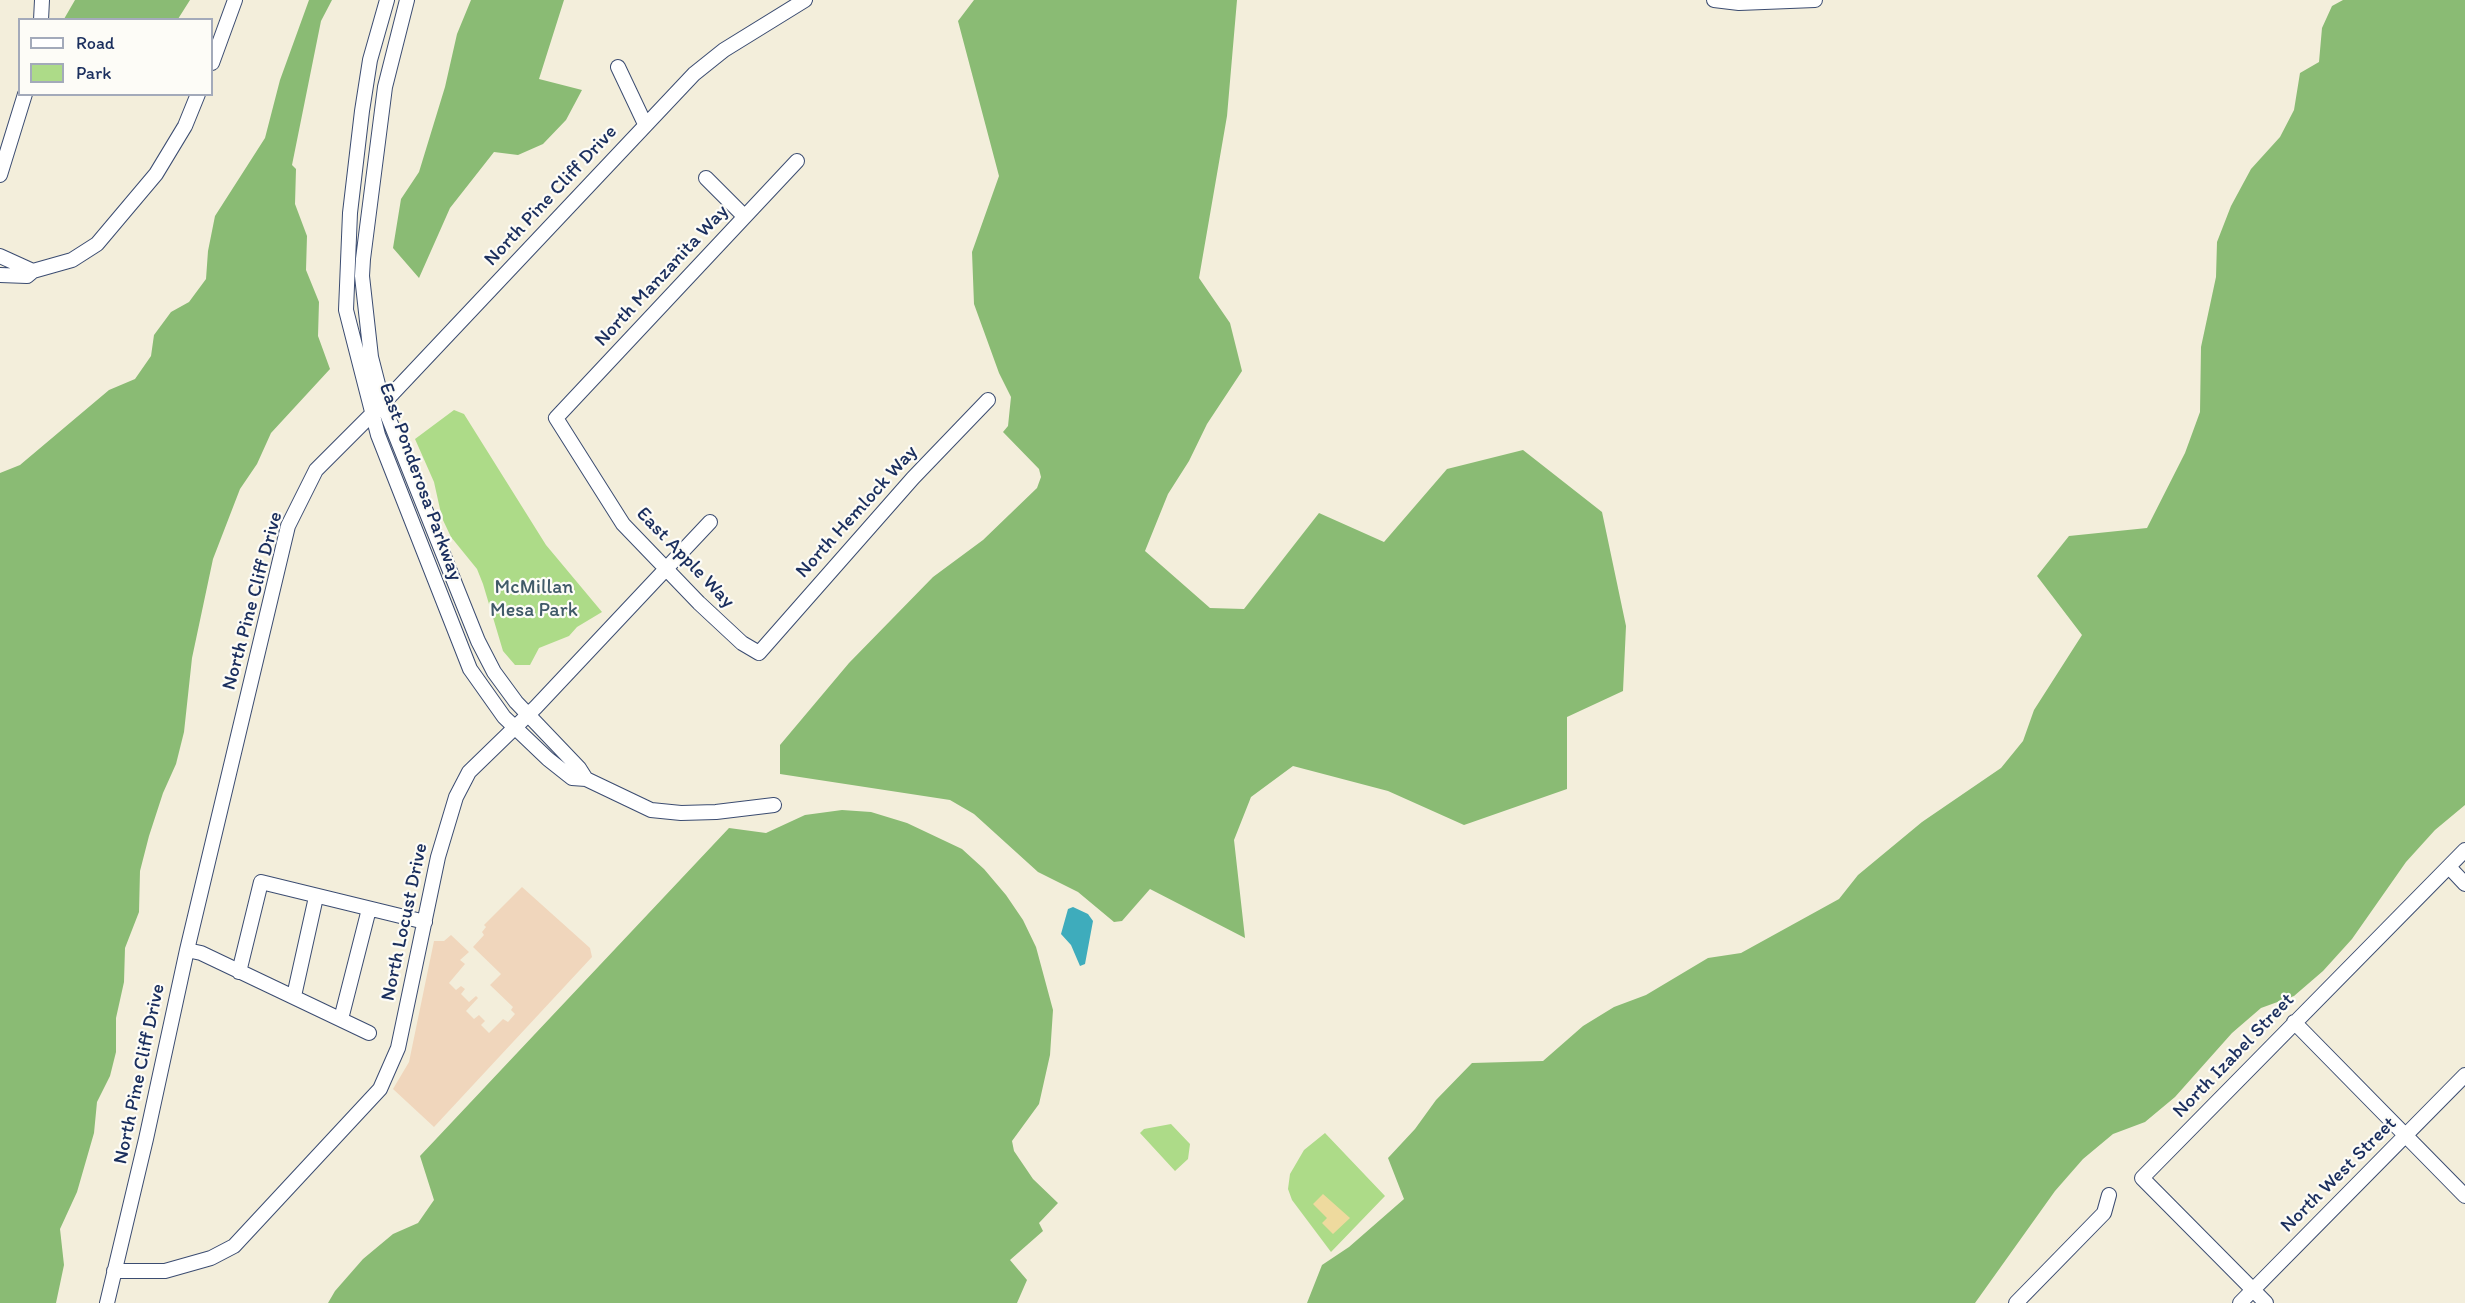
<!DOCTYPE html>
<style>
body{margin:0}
#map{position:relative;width:2465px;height:1303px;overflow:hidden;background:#f3eedb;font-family:Itim,sans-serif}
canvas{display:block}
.legend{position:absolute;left:18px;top:18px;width:195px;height:78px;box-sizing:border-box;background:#fdfcf7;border:2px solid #a3aaba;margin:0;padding:8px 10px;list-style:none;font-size:18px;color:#1b2f5e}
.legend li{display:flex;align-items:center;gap:12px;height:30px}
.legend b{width:30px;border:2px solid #a3aaba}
</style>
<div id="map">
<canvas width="2465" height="1303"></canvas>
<ul class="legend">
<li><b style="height:8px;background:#fff"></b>Road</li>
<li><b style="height:16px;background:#addb88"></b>Park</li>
</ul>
</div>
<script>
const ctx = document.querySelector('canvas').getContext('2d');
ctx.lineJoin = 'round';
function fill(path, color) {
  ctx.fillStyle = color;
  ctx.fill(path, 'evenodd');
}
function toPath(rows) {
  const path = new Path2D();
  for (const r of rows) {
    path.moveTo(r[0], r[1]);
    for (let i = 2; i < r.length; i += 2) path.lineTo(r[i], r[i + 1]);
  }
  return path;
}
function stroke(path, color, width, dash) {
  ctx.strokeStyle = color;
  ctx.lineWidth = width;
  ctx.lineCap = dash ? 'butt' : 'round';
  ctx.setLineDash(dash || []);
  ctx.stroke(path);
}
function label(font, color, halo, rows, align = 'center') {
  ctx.font = font + ' Itim,sans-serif';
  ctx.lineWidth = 4.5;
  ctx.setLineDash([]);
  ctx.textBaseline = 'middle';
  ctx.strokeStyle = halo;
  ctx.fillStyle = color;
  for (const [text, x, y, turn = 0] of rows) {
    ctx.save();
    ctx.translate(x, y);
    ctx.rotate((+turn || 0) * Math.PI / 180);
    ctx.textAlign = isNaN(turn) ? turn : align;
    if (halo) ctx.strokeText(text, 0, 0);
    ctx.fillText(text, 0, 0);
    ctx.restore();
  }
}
fill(toPath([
 [522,887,590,948,592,957,434,1127,393,1089,409,1062,434,941,444,941,451,935,469,952,460,960,465,964,449,983,456,990,461,986,465,989,461,994,469,1002,476,996,478,998,466,1011,474,1019,479,1015,485,1021,481,1025,489,1033,503,1019,508,1022,515,1014,511,1010,513,1007,490,985,501,974,473,947,484,935,482,932,486,927,484,925]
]), '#f0d6bc');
fill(toPath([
 [454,410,464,414,546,545,602,612,577,627,569,636,539,648,530,665,515,665,503,651,483,584,477,569,451,537,442,518,434,482,415,439],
 [1171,1124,1190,1144,1188,1159,1175,1171,1140,1133,1144,1129],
 [1325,1133,1385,1196,1331,1252,1292,1200,1288,1189,1290,1174,1304,1150]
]), '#addb88');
fill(toPath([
 [75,0,190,0,178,19,64,19],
 [309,0,332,0,321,21,292,165,296,169,295,204,307,236,306,270,319,302,318,336,330,369,271,433,257,464,240,489,213,559,192,658,184,732,176,764,163,793,149,836,140,871,139,912,125,948,124,982,116,1018,116,1052,110,1076,97,1102,94,1133,77,1192,60,1229,64,1265,56,1303,0,1303,0,473,20,465,109,390,135,379,151,356,154,335,171,312,189,302,206,279,208,251,215,216,265,138,280,80],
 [471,0,564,0,539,79,582,90,566,120,543,144,518,155,494,152,450,208,419,278,393,248,401,199,419,172,445,87,457,34],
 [974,0,1237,0,1227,116,1199,278,1230,323,1242,371,1207,424,1189,461,1168,494,1145,551,1210,608,1244,609,1319,513,1384,542,1447,469,1523,450,1602,512,1626,626,1623,691,1567,717,1567,789,1464,825,1388,791,1293,766,1251,797,1234,840,1245,938,1150,889,1122,921,1114,922,1078,892,1038,872,974,814,950,800,780,774,780,745,849,663,933,577,983,540,1037,488,1041,477,1039,469,1003,432,1008,426,1011,397,999,373,974,304,972,252,999,176,958,21],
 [2343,0,2465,0,2465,805,2435,830,2406,862,2352,939,2323,971,2294,996,2261,1008,2232,1033,2175,1097,2145,1122,2113,1134,2083,1159,2055,1191,1975,1303,1307,1303,1322,1265,1349,1247,1404,1199,1388,1158,1415,1129,1436,1100,1472,1063,1543,1061,1583,1026,1614,1007,1646,995,1708,958,1741,953,1839,899,1858,875,1922,822,2001,768,2023,741,2034,710,2082,635,2037,576,2069,536,2147,528,2185,453,2200,412,2201,347,2216,277,2217,242,2231,206,2251,169,2280,137,2294,110,2300,73,2319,62,2322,28,2332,6],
 [842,810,871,812,907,823,962,849,984,869,1006,895,1023,920,1036,947,1053,1010,1050,1055,1039,1104,1012,1141,1014,1151,1033,1179,1058,1203,1039,1223,1043,1231,1010,1260,1027,1280,1017,1303,328,1303,335,1291,363,1259,393,1234,418,1223,434,1200,420,1156,729,828,766,833,805,815]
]), '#8abb74');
fill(toPath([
 [1323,1194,1350,1218,1333,1234,1322,1223,1327,1218,1313,1204]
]), '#eeda9e');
fill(toPath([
 [1073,907,1088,914,1093,921,1085,964,1080,966,1071,945,1061,934,1068,909]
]), '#3eacbc');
const minor = toPath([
 [387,0,370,60,362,111,350,213,346,310,378,435,470,669,504,717,548,759,572,778,586,779,651,810,681,813,716,812,774,805],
 [407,0,385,87,363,259,362,276,371,357,383,404,478,641,494,672,516,702,579,768,586,779],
 [1714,0,1739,3,1815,0],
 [41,20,42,0],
 [212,63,235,0],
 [618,67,645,124],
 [797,161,556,418,623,524,699,603,742,643,759,653,913,478,988,400],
 [0,175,25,94],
 [706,178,744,216],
 [0,256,33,271],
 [0,275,27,276,33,271,72,260,97,244,156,174,185,126,198,94],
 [2449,867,2465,884],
 [187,950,201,953,369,1033],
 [239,972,261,882,425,922],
 [294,996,316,897],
 [341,1019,369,909],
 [2294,1022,2465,1196],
 [114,1271,165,1271,211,1258,234,1246,380,1089,398,1048,438,857,456,797,469,772,536,707,710,522],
 [107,1303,146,1139,187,950,288,526,316,470,393,393,694,74,724,50,805,0],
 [2016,1303,2104,1213,2109,1195],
 [2240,1303,2465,1075],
 [2266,1303,2142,1178,2465,850]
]);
stroke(minor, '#3b4c71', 16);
stroke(minor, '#fff', 14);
label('20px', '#1b2f5e', '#fdfcf7', [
 ["North Pine Cliff Drive",551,196,-47],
 ["North Manzanita Way",662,276,-47],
 ["East Ponderosa Parkway",420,482,70],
 ["North Hemlock Way",857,512,-48],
 ["East Apple Way",685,558,46],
 ["North Pine Cliff Drive",253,601,-75],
 ["North Locust Drive",405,922,-78],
 ["North Izabel Street",2234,1056,-46],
 ["North Pine Cliff Drive",140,1074,-78],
 ["North West Street",2339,1175,-45]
]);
label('20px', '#405a68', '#fdfcf7', [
 ["McMillan",534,588],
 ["Mesa Park",534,611]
]);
</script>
